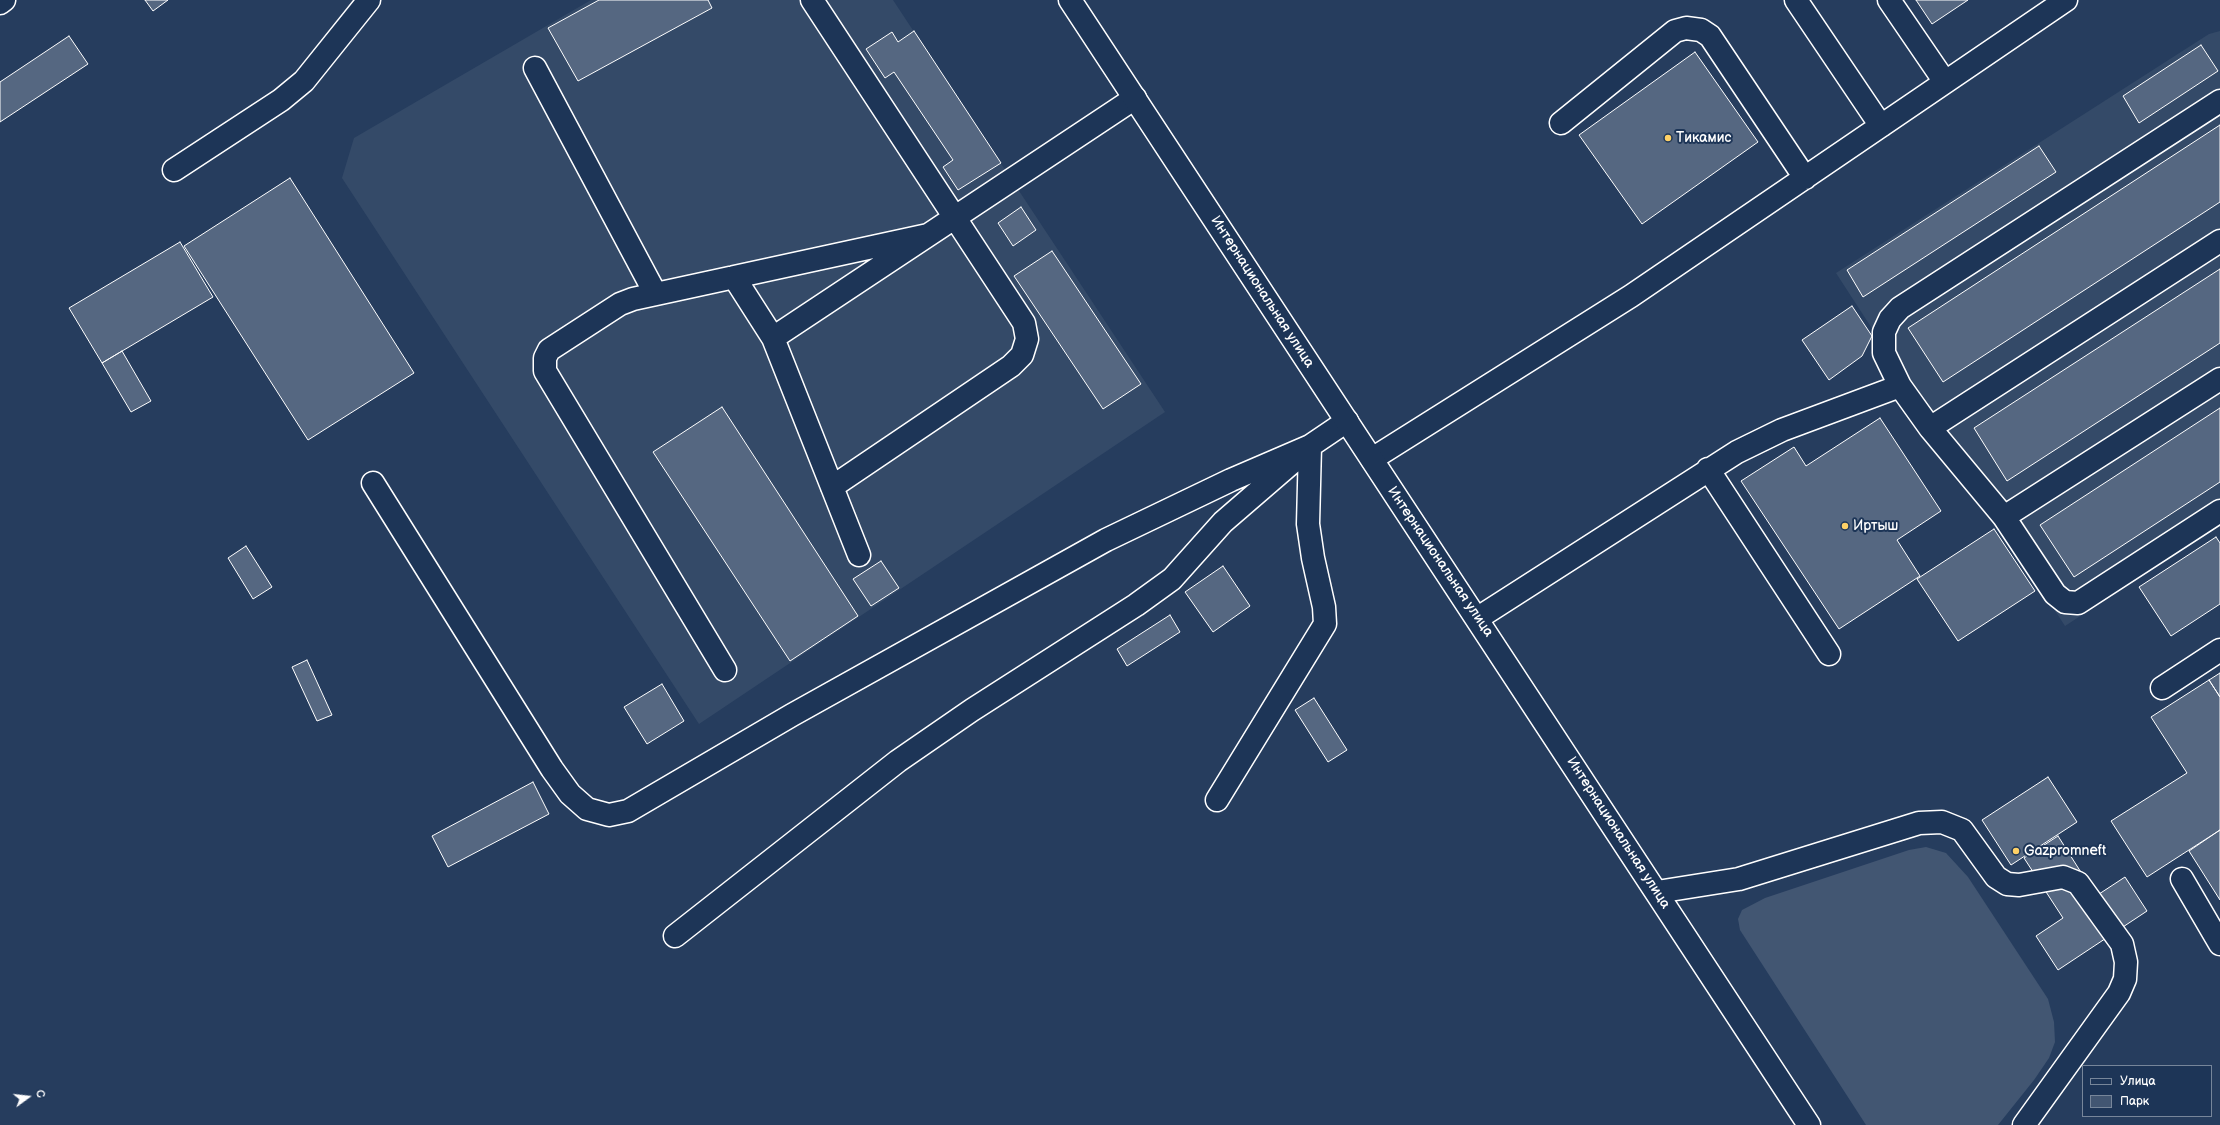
<!DOCTYPE html>
<meta charset="utf-8">
<style>
body{margin:0}
#map{position:relative;width:2220px;height:1125px;overflow:hidden;background:#263d5e;font-family:"Balsamiq Sans",sans-serif}
canvas{display:block}
.legend{position:absolute;left:2082px;top:1065px;width:130px;height:52px;box-sizing:border-box;background:#1d3557;border:1px solid #77869a;margin:0;padding:5px 7px;list-style:none;font-size:12px;color:#fff}
.legend li{display:flex;align-items:center;gap:8px;height:20px}
.legend b{width:20px;border:1px solid #77869a}
.north{position:absolute;left:8px;top:1077px;width:40px;height:40px;-webkit-text-stroke:3px #1d3557;paint-order:stroke;rotate:75deg;font-size:11px;font-weight:700;line-height:16px;text-align:center;color:#fff}
.north::after{content:'';display:block;margin:auto;width:14px;height:18px;background:#fff;clip-path:polygon(50% 0,100% 100%,50% 72%,0 100%)}
</style>
<div id="map">
<canvas width="2220" height="1125"></canvas>
<ul class="legend">
<li><b style="height:5px;background:#1d3557"></b>Улица</li>
<li><b style="height:11px;background:#425672"></b>Парк</li>
</ul>
<div class="north">С</div>
</div>
<script>
const ctx = document.querySelector('canvas').getContext('2d');
ctx.lineJoin = 'round';
function fill(path, color) {
  ctx.fillStyle = color;
  ctx.fill(path, 'evenodd');
}
function toPath(rows) {
  const path = new Path2D();
  for (const r of rows) {
    path.moveTo(r[0], r[1]);
    for (let i = 2; i < r.length; i += 2) path.lineTo(r[i], r[i + 1]);
  }
  return path;
}
function stroke(path, color, width, dash) {
  ctx.strokeStyle = color;
  ctx.lineWidth = width;
  ctx.lineCap = dash ? 'butt' : 'round';
  ctx.setLineDash(dash || []);
  ctx.stroke(path);
}
function label(font, color, halo, rows, align = 'center') {
  ctx.font = font + ' "Balsamiq Sans",sans-serif';
  ctx.lineWidth = 4;
  ctx.setLineDash([]);
  ctx.textBaseline = 'middle';
  ctx.strokeStyle = halo;
  ctx.fillStyle = color;
  for (const [text, x, y, turn = 0] of rows) {
    ctx.save();
    ctx.translate(x, y);
    ctx.rotate((+turn || 0) * Math.PI / 180);
    ctx.textAlign = isNaN(turn) ? turn : align;
    if (halo) ctx.strokeText(text, 0, 0);
    ctx.fillText(text, 0, 0);
    ctx.restore();
  }
}
fill(toPath([
 [591,0,893,0,1165,412,699,724,342,178,354,138],
 [2220,31,2220,525,2065,626,1836,273,2209,34]
]), '#344a68');
fill(toPath([
 [1926,847,1946,853,1968,877,2048,999,2054,1022,2055,1042,2049,1058,2034,1080,1998,1125,1866,1125,1740,930,1738,919,1742,910,1765,898,1909,850]
]), '#425672');
const building = toPath([
 [145,0,168,0,153,11,145,0],
 [599,0,708,0,712,8,578,81,548,28,599,0],
 [1916,0,1968,0,1932,24,1916,0],
 [914,31,1001,163,958,190,943,167,953,160,894,72,885,78,866,49,892,32,898,42,914,31],
 [69,36,88,64,0,122,0,82,69,36],
 [2201,45,2218,71,2139,123,2123,96,2201,45],
 [1695,52,1758,142,1642,224,1579,135,1695,52],
 [2220,125,2220,202,1943,382,1908,328,2220,125],
 [2039,146,2056,172,1863,297,1847,270,2039,146],
 [290,178,414,373,308,440,184,246,290,178],
 [1021,207,1036,230,1013,246,998,223,1021,207],
 [180,242,213,297,102,363,69,308,180,242],
 [1052,251,1141,384,1103,409,1014,276,1052,251],
 [2220,269,2220,343,2007,481,1974,428,2220,269],
 [1852,306,1872,336,1862,356,1829,380,1802,340,1852,306],
 [122,351,151,401,131,412,102,363,122,351],
 [722,407,858,616,790,661,653,452,722,407],
 [2220,408,2220,482,2074,577,2040,525,2220,408],
 [1880,418,1941,511,1897,540,1920,576,1839,629,1741,481,1794,447,1806,466,1880,418],
 [1994,529,2035,591,1958,641,1917,579,1994,529],
 [2216,537,2220,543,2220,604,2171,636,2139,587,2216,537],
 [246,546,272,587,253,599,228,558,246,546],
 [881,561,899,588,871,606,853,579,881,561],
 [1223,566,1250,606,1213,632,1185,592,1223,566],
 [1170,615,1180,632,1127,666,1117,649,1170,615],
 [307,660,332,715,317,721,292,667,307,660],
 [2220,673,2220,697,2209,680,2220,673],
 [2209,680,2220,697,2220,830,2147,877,2111,821,2187,773,2151,717,2209,680],
 [662,684,684,721,647,744,624,707,662,684],
 [1314,698,1347,750,1328,762,1295,710,1314,698],
 [2048,777,2077,822,2011,865,1982,820,2048,777],
 [533,782,549,814,448,867,432,836,533,782],
 [2220,830,2220,900,2189,851,2220,830],
 [2058,836,2096,896,2125,877,2147,911,2058,970,2036,936,2063,918,2024,858,2058,836]
]);
fill(building, '#556781');
stroke(building, '#fff', 1);
const minor = toPath([
 [812,0,1024,323,1027,339,1022,355,1011,366,832,487],
 [1796,0,1881,126],
 [1889,0,1945,82],
 [0,3,4,0],
 [535,68,655,293],
 [1561,123,1675,31,1686,28,1701,30,1710,36,1805,178],
 [174,170,281,100,304,81,369,0],
 [734,277,773,338],
 [2220,379,2004,517,2055,594,2065,602,2078,603,2220,511],
 [1900,386,1930,428],
 [1372,459,1631,296,2066,0],
 [1708,469,1829,654],
 [373,483,552,769,570,794,587,809,609,815,628,811,792,715,1106,540,1231,480,1310,446,1347,421],
 [2004,517,1930,428,2220,241],
 [859,555,773,338,1135,98],
 [1478,618,1737,452,1782,430,1900,386,1884,353,1884,332,1890,319,1900,308,2220,101],
 [725,670,545,371,545,358,549,350,620,304,633,299,928,235],
 [2162,688,2220,650],
 [1217,800,1325,624,1324,607,1313,558,1308,524,1310,446],
 [2182,879,2220,944],
 [1657,892,1739,879,1919,823,1942,822,1962,830,1996,877,2007,884,2019,885,2063,877,2078,883,2122,944,2126,962,2125,979,2119,993,2024,1125],
 [675,936,898,761,972,710,1136,605,1172,579,1223,522,1296,459]
]);
const major = toPath([
 [1070,0,1809,1125]
]);
stroke(minor, '#fff', 25);
stroke(major, '#fff', 25);
stroke(minor, '#1d3557', 22);
stroke(major, '#1d3557', 22);
for (const [x, y, r, color] of [
 [1668,138,4,"#ffd166"],
 [1845,526,4,"#ffd166"],
 [2016,851,4,"#ffd166"]
]) {
  const dot = new Path2D();
  dot.arc(x, y, r, 0, 2 * Math.PI);
  ctx.fillStyle = color;
  ctx.fill(dot);
  stroke(dot, '#1d3557', 1.5);
}
label('14px', '#fff', '#1d3557', [
 ["Тикамис",1676,138],
 ["Иртыш",1853,526],
 ["Gazpromneft",2024,851]
], 'left');
label('14px', '#fff', '#1d3557', [
 ["Интернациональная улица",1262,292,57],
 ["Интернациональная улица",1440,562,56],
 ["Интернациональная улица",1618,833,57]
]);
</script>
